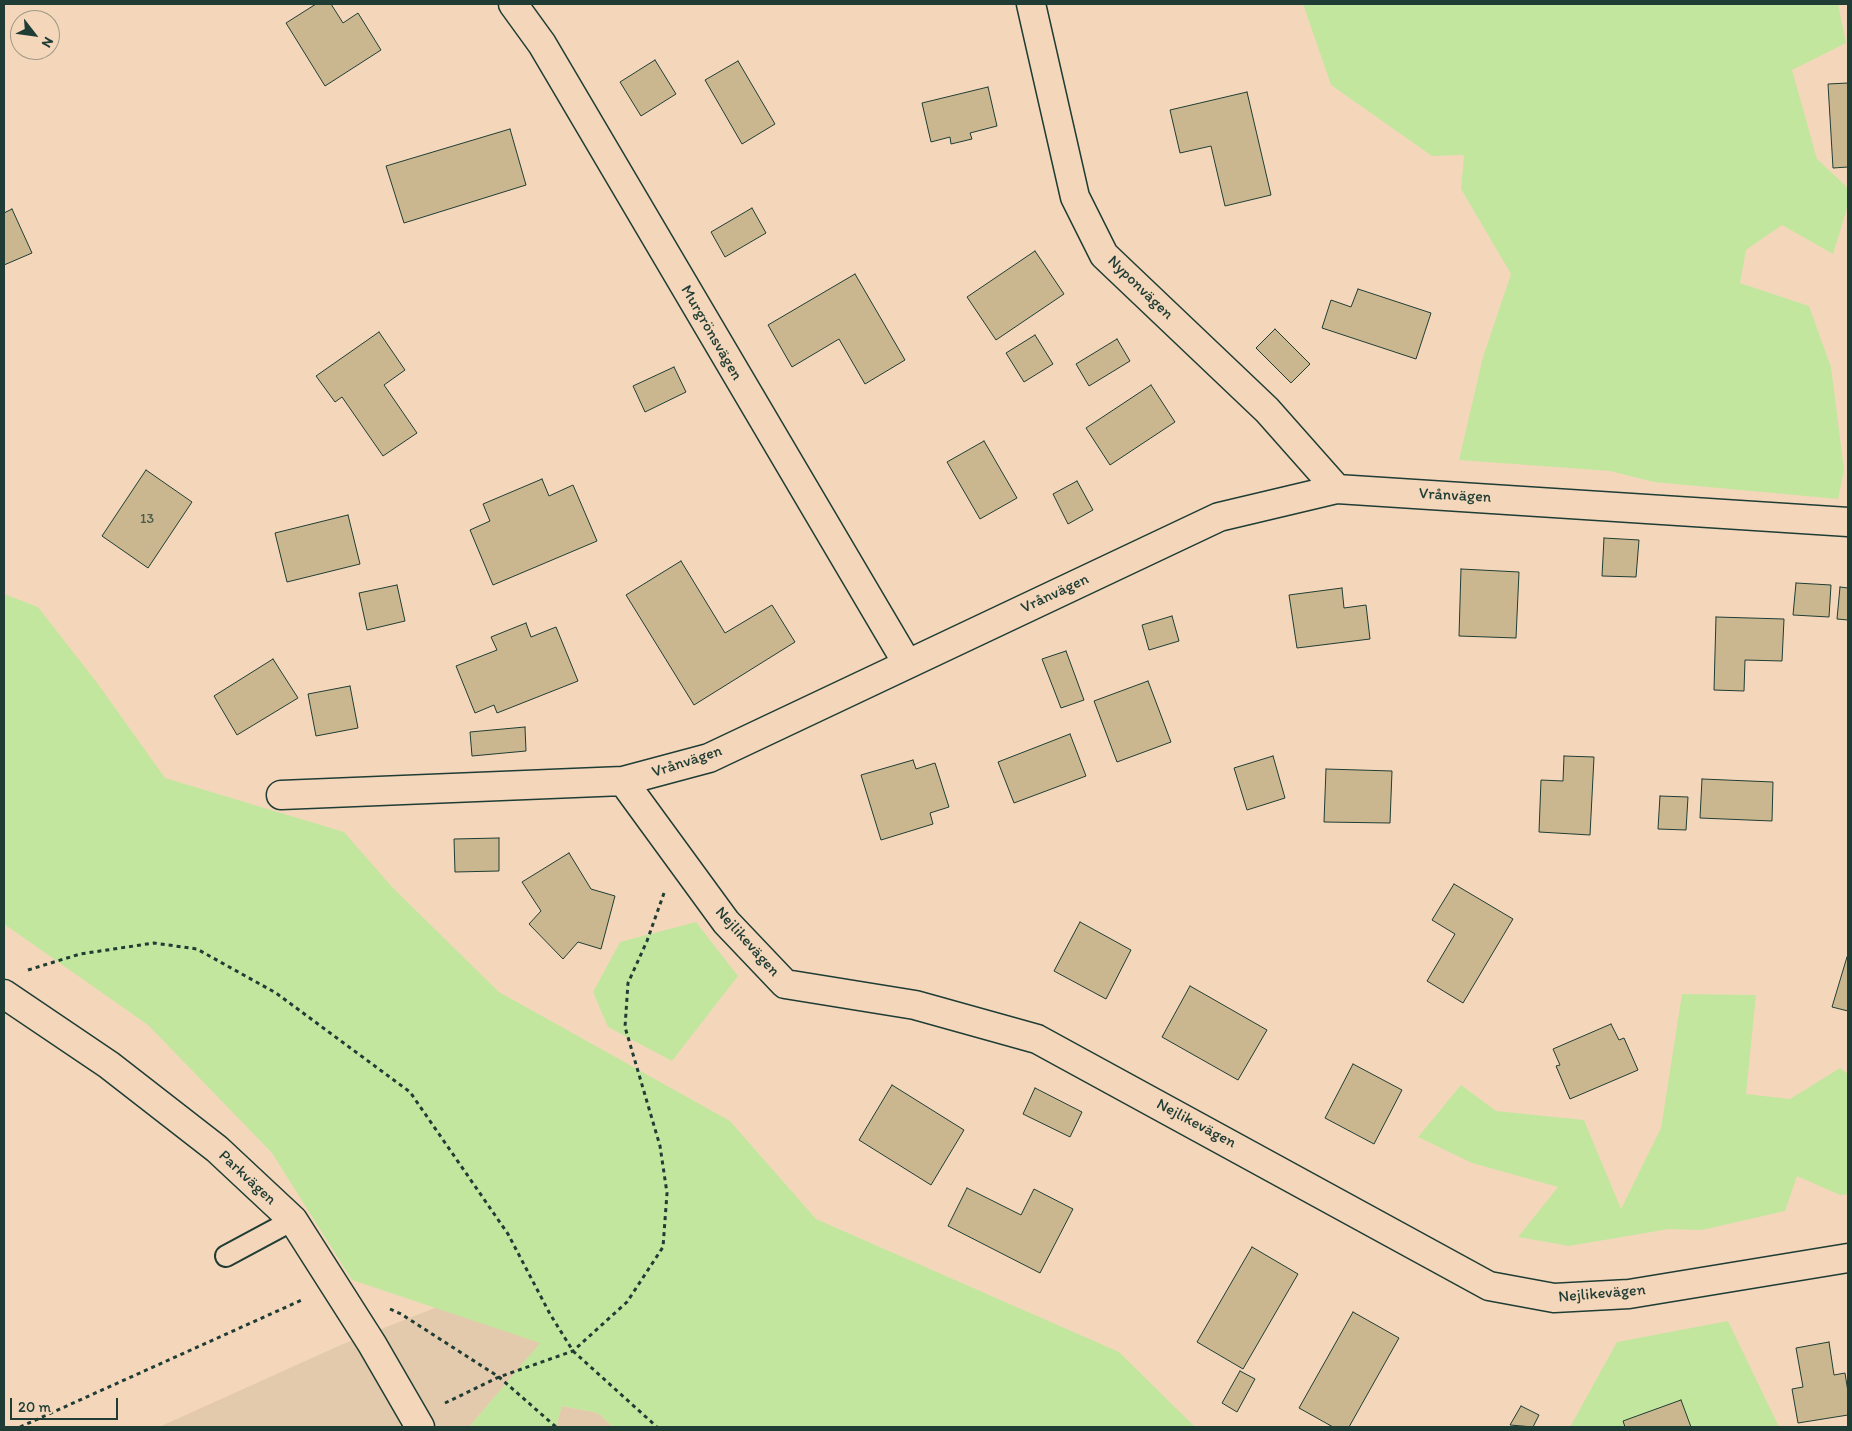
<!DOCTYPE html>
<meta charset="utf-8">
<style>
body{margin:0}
#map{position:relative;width:1852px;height:1431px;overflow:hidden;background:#f4d7bb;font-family:Itim,sans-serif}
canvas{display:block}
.frame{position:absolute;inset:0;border:5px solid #1f3d34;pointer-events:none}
.north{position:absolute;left:10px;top:10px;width:50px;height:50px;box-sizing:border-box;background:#f4d7bb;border:1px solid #9f9985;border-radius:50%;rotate:120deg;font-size:14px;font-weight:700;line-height:20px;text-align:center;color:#1f3d34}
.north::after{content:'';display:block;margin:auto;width:18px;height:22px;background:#1f3d34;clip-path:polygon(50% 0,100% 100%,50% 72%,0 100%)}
.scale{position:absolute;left:10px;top:1398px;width:108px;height:22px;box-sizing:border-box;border:2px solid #1f3d34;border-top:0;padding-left:6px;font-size:15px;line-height:18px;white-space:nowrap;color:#1f3d34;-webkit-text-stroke:4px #f4d7bb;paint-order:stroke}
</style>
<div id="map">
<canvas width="1852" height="1431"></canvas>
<div class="frame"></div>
<div class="north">N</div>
<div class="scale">20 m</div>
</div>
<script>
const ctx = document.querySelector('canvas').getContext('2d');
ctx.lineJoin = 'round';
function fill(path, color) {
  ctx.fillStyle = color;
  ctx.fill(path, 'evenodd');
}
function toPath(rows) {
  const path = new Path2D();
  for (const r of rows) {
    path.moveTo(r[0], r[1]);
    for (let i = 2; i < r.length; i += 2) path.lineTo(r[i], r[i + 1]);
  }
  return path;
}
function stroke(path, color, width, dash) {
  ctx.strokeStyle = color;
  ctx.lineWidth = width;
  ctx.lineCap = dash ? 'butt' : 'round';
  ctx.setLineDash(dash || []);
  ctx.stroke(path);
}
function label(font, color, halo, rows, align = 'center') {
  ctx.font = font + ' Itim,sans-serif';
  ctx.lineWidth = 4;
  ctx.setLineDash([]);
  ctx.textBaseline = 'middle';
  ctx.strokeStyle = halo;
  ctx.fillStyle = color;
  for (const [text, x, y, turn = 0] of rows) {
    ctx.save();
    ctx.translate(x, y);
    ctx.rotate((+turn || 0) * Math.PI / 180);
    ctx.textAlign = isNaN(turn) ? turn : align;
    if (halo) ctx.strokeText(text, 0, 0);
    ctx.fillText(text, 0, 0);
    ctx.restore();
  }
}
fill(toPath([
 [437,1307,541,1343,469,1427,159,1427,343,1344],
 [562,1406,598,1413,613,1427,556,1427]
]), '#e4caac');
fill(toPath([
 [1303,4,1838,4,1846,43,1792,70,1817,159,1848,188,1848,205,1833,254,1782,225,1746,250,1740,283,1809,306,1831,367,1844,470,1838,499,1654,482,1610,471,1459,460,1483,357,1511,274,1461,189,1464,155,1432,156,1331,85],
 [4,594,38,607,98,684,165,778,344,832,392,887,499,992,730,1121,816,1219,1119,1352,1195,1427,613,1427,598,1413,562,1406,556,1427,469,1427,540,1343,352,1280,272,1153,148,1025,4,924],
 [696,922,738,976,672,1061,608,1027,593,992,620,942],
 [1682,994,1756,995,1746,1094,1790,1099,1840,1068,1848,1074,1848,1194,1840,1195,1797,1176,1785,1211,1702,1230,1669,1229,1569,1246,1518,1237,1558,1187,1472,1163,1418,1137,1461,1085,1496,1111,1584,1120,1621,1209,1661,1128],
 [1728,1321,1779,1427,1570,1427,1617,1342]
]), '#c3e69f');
const building = toPath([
 [316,4,331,4,343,23,358,13,381,50,325,86,286,23,316,4],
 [655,60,676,94,641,116,620,82,655,60],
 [738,61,775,124,742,144,705,80,738,61],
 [1848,83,1848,167,1833,168,1828,84,1848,83],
 [988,87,997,126,970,133,972,139,951,144,950,137,931,142,922,103,988,87],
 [1247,92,1271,195,1225,206,1211,146,1180,153,1170,110,1247,92],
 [510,129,526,185,404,223,386,166,510,129],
 [752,208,766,233,725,257,711,232,752,208],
 [12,209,32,253,4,265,4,213,12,209],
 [1035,251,1064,294,996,340,967,297,1035,251],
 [855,274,905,360,865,384,839,339,792,367,768,325,855,274],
 [1358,289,1431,313,1416,359,1322,328,1331,300,1351,307,1358,289],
 [1275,329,1310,364,1291,383,1256,348,1275,329],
 [379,332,405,370,384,385,417,433,383,456,342,397,335,402,316,376,379,332],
 [1035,335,1053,364,1024,382,1006,353,1035,335],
 [1117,339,1130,361,1089,386,1076,364,1117,339],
 [674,367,686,392,645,412,633,386,674,367],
 [1151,385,1175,422,1110,465,1086,428,1151,385],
 [984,441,1017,498,980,519,947,462,984,441],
 [146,470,192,502,148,568,102,536,146,470],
 [542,479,549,496,573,485,597,541,493,585,470,530,490,521,483,504,542,479],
 [1077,481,1093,510,1068,524,1053,494,1077,481],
 [348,515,360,564,287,582,275,533,348,515],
 [1604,538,1639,540,1636,577,1602,576,1604,538],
 [681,561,725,633,772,605,795,642,694,705,626,595,681,561],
 [1461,569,1519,572,1516,638,1459,636,1461,569],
 [1796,583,1831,585,1829,617,1793,615,1796,583],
 [397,585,405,621,367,630,359,593,397,585],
 [1840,587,1848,588,1848,620,1837,619,1840,587],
 [1342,588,1344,608,1366,605,1370,639,1297,648,1289,595,1342,588],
 [1172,616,1179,641,1149,650,1142,625,1172,616],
 [1716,617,1784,619,1782,661,1745,660,1744,691,1714,690,1716,617],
 [526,623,531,637,556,627,578,681,497,713,494,705,475,713,456,666,497,650,491,637,526,623],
 [1066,651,1084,700,1061,708,1042,659,1066,651],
 [273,659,298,698,237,735,214,696,273,659],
 [1148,681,1171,742,1117,762,1094,701,1148,681],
 [350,686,358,728,316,736,308,694,350,686],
 [525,727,526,751,472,756,470,732,525,727],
 [1070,734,1086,776,1014,803,998,762,1070,734],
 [1273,756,1285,798,1247,810,1234,768,1273,756],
 [1564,756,1594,757,1590,835,1539,832,1541,780,1563,781,1564,756],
 [913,760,916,769,935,763,949,807,930,813,933,824,881,840,861,775,913,760],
 [1326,769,1392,771,1390,823,1324,822,1326,769],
 [1702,779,1773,782,1772,821,1700,818,1702,779],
 [1660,796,1688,797,1686,830,1658,829,1660,796],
 [499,838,499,871,455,872,454,839,499,838],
 [569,853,591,889,615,896,601,949,578,942,563,959,529,924,541,911,522,882,569,853],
 [1454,884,1513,919,1463,1003,1427,981,1455,934,1432,920,1454,884],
 [1080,922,1131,950,1106,999,1054,971,1080,922],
 [1847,957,1848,957,1848,1011,1832,1007,1847,957],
 [1190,986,1267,1030,1238,1080,1162,1037,1190,986],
 [1611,1024,1619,1040,1624,1038,1638,1070,1570,1099,1556,1066,1560,1065,1553,1049,1611,1024],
 [1353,1064,1402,1090,1374,1144,1325,1118,1353,1064],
 [892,1085,964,1130,931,1185,859,1140,892,1085],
 [1035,1088,1082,1112,1070,1137,1023,1114,1035,1088],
 [967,1188,1021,1215,1034,1189,1073,1209,1040,1273,948,1226,967,1188],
 [1252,1247,1298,1274,1243,1369,1197,1342,1252,1247],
 [1353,1312,1399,1338,1349,1427,1333,1427,1299,1408,1353,1312],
 [1829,1342,1834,1375,1845,1373,1848,1392,1848,1415,1798,1423,1792,1389,1803,1387,1796,1348,1829,1342],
 [1240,1371,1255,1379,1237,1412,1222,1403,1240,1371],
 [1681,1400,1691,1427,1625,1427,1623,1421,1681,1400],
 [1521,1406,1539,1415,1533,1427,1510,1425,1521,1406]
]);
fill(building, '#cbb78f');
stroke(building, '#1f3d34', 1);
const service = toPath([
 [226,1256,293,1220]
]);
const minor = toPath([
 [513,4,542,44,907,663],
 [1031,4,1075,197,1104,255,1267,410,1337,489],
 [623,781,726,922,785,984,915,1005,1037,1039,1489,1286,1554,1298,1629,1294,1848,1258],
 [281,795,623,781,709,758,1219,517,1337,489,1848,522],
 [4,994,109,1065,217,1149,293,1220,372,1344,420,1427]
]);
stroke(service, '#1f3d34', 24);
stroke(minor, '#1f3d34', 31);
stroke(toPath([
 [28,970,80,954,154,943,197,949,276,993,410,1092,508,1234,550,1314,573,1351,657,1427],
 [390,1309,401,1314,499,1377,556,1427],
 [445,1403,499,1377,573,1351,627,1302,663,1247,667,1193,660,1146,625,1027,628,983,647,941,664,893],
 [20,1427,304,1299]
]), '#1f3d34', 3, [4, 4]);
stroke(service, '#f4d7bb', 20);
stroke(minor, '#f4d7bb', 28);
label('14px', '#4a5c4b', null, [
 ["13",147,519]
]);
label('16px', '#1f3d34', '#f4d7bb', [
 ["Nyponvägen",1140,288,44],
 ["Murgrönsvägen",711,333,60],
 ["Vrånvägen",1455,496,3],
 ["Vrånvägen",1055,594,-25],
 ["Vrånvägen",687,762,-18],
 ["Nejlikevägen",747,942,48],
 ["Nejlikevägen",1196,1124,28],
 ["Parkvägen",247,1178,43],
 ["Nejlikevägen",1602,1294,-5]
]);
</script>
